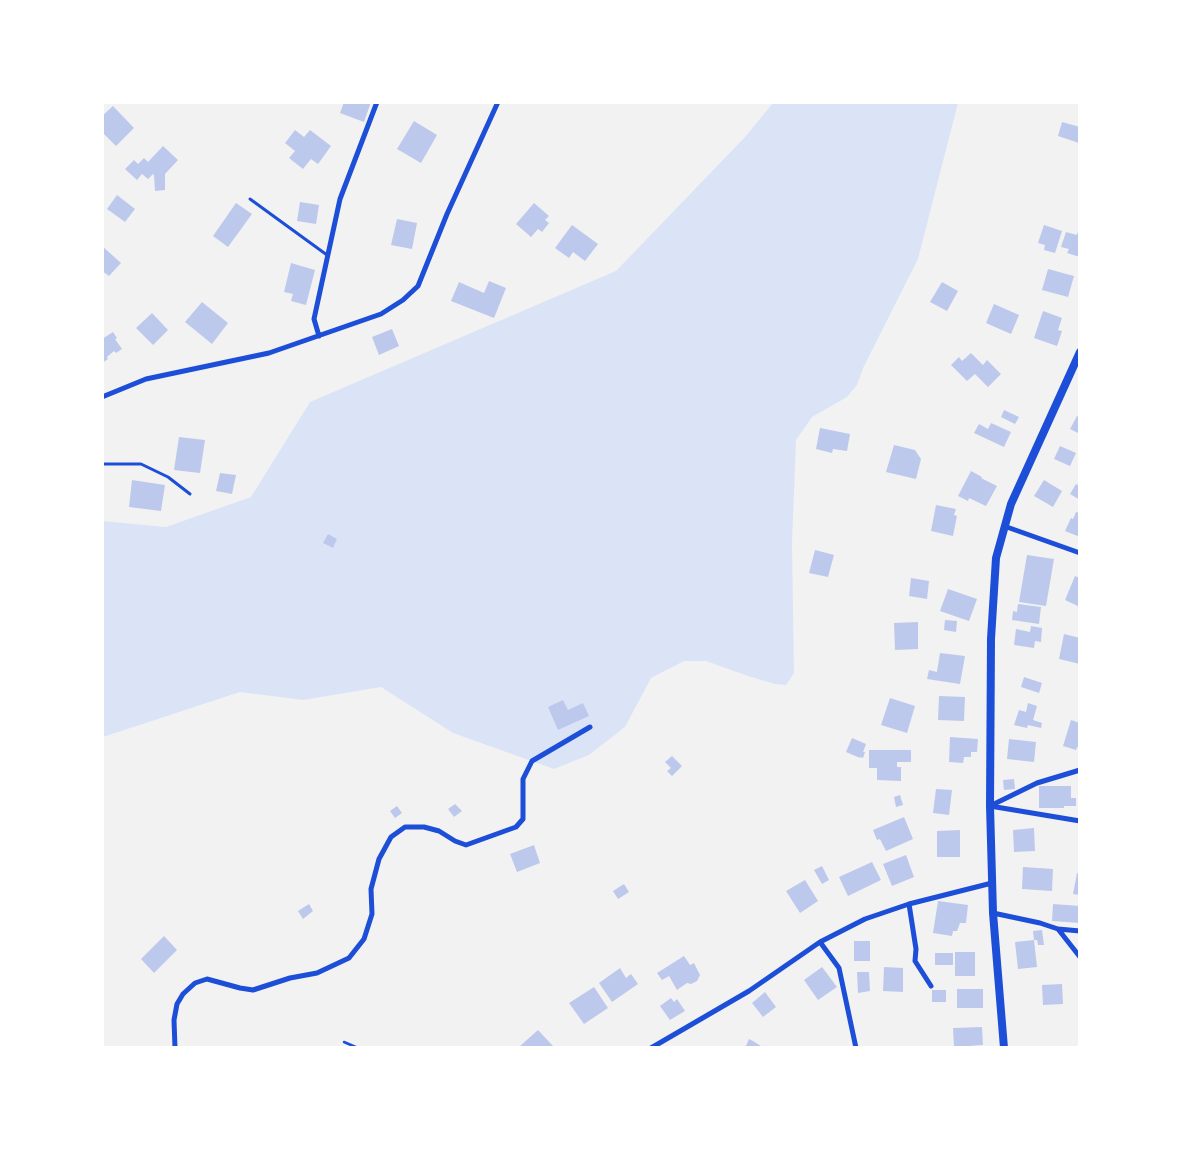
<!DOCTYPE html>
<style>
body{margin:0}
#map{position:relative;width:1182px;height:1150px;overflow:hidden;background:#f2f2f2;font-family:Inter,sans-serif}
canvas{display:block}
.frame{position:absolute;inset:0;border:104px solid #fff;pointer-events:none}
</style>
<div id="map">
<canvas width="1182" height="1150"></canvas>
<div class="frame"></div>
</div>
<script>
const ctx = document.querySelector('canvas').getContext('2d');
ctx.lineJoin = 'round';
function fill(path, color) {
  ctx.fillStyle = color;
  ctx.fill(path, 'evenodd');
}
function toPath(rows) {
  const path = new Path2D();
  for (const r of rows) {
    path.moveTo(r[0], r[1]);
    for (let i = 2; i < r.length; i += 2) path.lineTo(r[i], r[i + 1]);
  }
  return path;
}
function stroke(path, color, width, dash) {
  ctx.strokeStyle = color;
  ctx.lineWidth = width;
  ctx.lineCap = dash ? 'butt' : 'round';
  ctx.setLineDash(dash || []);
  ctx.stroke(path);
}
fill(toPath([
 [773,103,958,103,918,259,864,366,857,385,847,397,812,417,796,440,792,544,794,673,786,685,775,684,748,676,706,661,684,661,651,678,625,727,589,755,554,769,453,733,381,687,303,700,240,692,103,737,102,521,166,527,251,497,310,402,616,271,745,137]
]), '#dbe4f7');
fill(toPath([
 [344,102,371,102,364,122,340,113],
 [113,106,134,128,116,146,102,132,102,116],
 [414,121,437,135,421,163,397,149],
 [1062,122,1080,127,1079,143,1058,136],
 [295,130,304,137,310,130,331,146,318,164,311,159,303,169,289,158,295,151,285,143],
 [163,146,178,160,165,174,165,190,155,191,154,175,153,174,148,179,142,174,137,180,125,169,134,160,138,164,144,158,148,162],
 [117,195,135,209,125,222,107,209],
 [300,202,319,205,316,224,297,221],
 [236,203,252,214,228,247,213,236],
 [534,203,549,216,545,220,549,223,542,232,538,229,531,237,516,224],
 [397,219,417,223,412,249,391,245],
 [572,225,598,244,585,261,573,252,569,258,555,248],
 [1044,225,1062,231,1055,253,1044,250,1045,245,1038,243],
 [1066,232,1077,235,1077,233,1080,233,1080,257,1067,253,1069,249,1061,247],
 [102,246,121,263,109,276,102,271],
 [291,263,315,270,306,305,291,301,293,294,284,292],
 [1048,269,1074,276,1068,297,1042,290],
 [489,281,506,288,494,318,451,301,459,282,484,293],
 [942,282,958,291,947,311,930,302],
 [202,302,228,323,212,344,185,322],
 [994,304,1019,315,1011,334,986,323],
 [1043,311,1062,318,1058,330,1062,331,1057,346,1034,338],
 [152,313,168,330,153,345,136,328],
 [392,329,399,346,379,355,372,337],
 [113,332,117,338,115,339,122,349,116,353,114,351,107,357,108,359,102,363,102,339],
 [971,353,983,365,987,360,1001,374,988,387,975,374,967,381,951,365,959,357,962,361],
 [1004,410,1019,417,1015,424,1001,417],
 [1077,416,1080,417,1080,434,1070,429],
 [991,423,1011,432,1004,447,974,433,979,424,988,429],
 [820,428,850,434,847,451,833,449,832,453,816,449],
 [179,437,205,440,200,473,174,470],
 [894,445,915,450,921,459,916,479,886,472],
 [1060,446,1076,453,1070,466,1054,459],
 [971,471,982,477,981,478,997,486,986,506,969,498,968,501,958,496],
 [220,473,236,475,232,494,216,491],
 [132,480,165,485,161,511,129,507],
 [1044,480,1062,491,1053,507,1034,496],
 [1076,484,1080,486,1080,500,1070,494],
 [936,505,956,509,954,515,957,516,953,536,931,531],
 [1076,512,1080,513,1080,537,1065,531,1071,518,1073,519],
 [328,534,337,539,333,548,323,543],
 [815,550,834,555,828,577,809,573],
 [1027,555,1054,559,1046,606,1019,602],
 [1075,576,1080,578,1080,607,1065,600],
 [911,578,929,581,927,599,909,596],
 [948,589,977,599,969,621,940,611],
 [1018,604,1041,607,1039,624,1012,620,1013,611,1017,612],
 [945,620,957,621,956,632,944,630],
 [918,622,918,649,895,650,894,623],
 [1031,626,1042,628,1041,642,1035,641,1034,648,1014,645,1016,629,1030,632],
 [1064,634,1080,638,1080,664,1059,659],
 [940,653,965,656,960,684,927,679,929,670,937,672],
 [1024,677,1042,683,1039,693,1021,687],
 [939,696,965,697,964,721,938,720],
 [890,698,915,706,907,733,881,725],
 [563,700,568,710,583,703,589,716,558,730,548,707],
 [1028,703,1037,706,1033,720,1042,723,1041,728,1028,725,1027,728,1014,725,1019,710,1026,712],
 [1071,720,1080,723,1080,748,1077,747,1076,750,1063,746],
 [950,737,978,739,977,752,971,752,971,757,964,757,963,763,949,762],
 [852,738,866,744,863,752,865,752,863,758,860,757,860,758,846,752],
 [1009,739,1036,742,1034,762,1007,759],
 [869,750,911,750,911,762,897,762,897,767,901,767,901,781,877,780,877,768,869,768],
 [672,756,682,766,672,776,667,771,671,768,665,762],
 [1014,779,1015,789,1004,790,1003,780],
 [1039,786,1071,786,1071,798,1076,798,1076,806,1064,806,1064,808,1039,808],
 [936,789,952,790,949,815,933,813],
 [900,795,903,805,896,807,894,797],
 [455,804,462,811,454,817,448,809],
 [397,806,402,813,395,818,390,811],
 [904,817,913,839,886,851,880,839,877,840,873,830],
 [1034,828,1035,851,1014,852,1013,830],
 [960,830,960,857,937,857,937,831],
 [534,845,540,863,517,872,510,854],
 [906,855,914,877,892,886,883,864],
 [872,862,881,880,848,896,839,877],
 [822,866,829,880,822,884,814,870],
 [1023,867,1053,869,1052,891,1022,889],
 [1077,873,1080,874,1080,895,1073,894],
 [805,880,818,901,800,913,786,891],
 [624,884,629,892,618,899,613,891],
 [938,901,968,905,966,923,960,923,957,931,953,931,952,936,933,933],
 [309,904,313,911,303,919,298,911],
 [1053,904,1080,906,1080,923,1052,921],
 [1042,930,1044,945,1038,945,1037,940,1034,940,1033,931],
 [164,936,177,950,154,973,141,959],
 [1034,940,1037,967,1018,969,1015,942],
 [854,941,870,941,870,961,854,961],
 [955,952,975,952,975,976,955,976],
 [935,953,953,953,953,965,935,965],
 [684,956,690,965,694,963,700,975,697,981,691,984,687,983,677,990,669,976,662,980,657,973],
 [822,967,837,987,818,1000,804,980],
 [884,967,903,968,903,992,883,991],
 [620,968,626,978,631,974,638,984,612,1002,599,983],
 [857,972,869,972,870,991,858,993],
 [1062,984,1063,1004,1043,1005,1042,985],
 [594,987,608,1008,584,1024,569,1003],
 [957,989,983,989,983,1008,957,1008],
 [932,990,946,990,946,1002,932,1002],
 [765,992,776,1007,763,1017,752,1003],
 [671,998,674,1002,677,999,685,1011,670,1020,660,1006],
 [982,1027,983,1045,954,1047,953,1028],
 [538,1030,553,1046,551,1048,521,1048,520,1046],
 [749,1039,753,1041,764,1048,745,1048]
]), '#bdc9ec');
stroke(toPath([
 [344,1042,358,1048]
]), '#1d4ed8', 2.5);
stroke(toPath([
 [250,199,327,255],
 [102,464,141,464,168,477,190,494]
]), '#1d4ed8', 3);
stroke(toPath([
 [319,336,314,319,340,199,377,102],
 [102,397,146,379,269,353,381,314,403,300,418,286,447,214,498,102],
 [1004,526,1080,553],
 [990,806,1037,783,1080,770],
 [990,806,1080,821],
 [909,904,916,949,915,961,931,986],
 [993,913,1040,923,1058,929,1080,957],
 [1058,929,1080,931],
 [820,942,839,968,856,1048],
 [175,1048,174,1020,177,1004,183,994,195,983,207,979,240,988,253,990,290,978,317,973,349,958,364,939,372,914,371,889,379,859,391,837,405,827,424,827,439,831,455,841,466,845,516,827,523,819,523,779,532,761,590,727],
 [651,1048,749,991,820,942,865,919,909,904,992,883]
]), '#1d4ed8', 5);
stroke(toPath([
 [1004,1048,993,913,990,806,991,639,996,558,1011,504,1080,352]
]), '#1d4ed8', 8);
</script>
